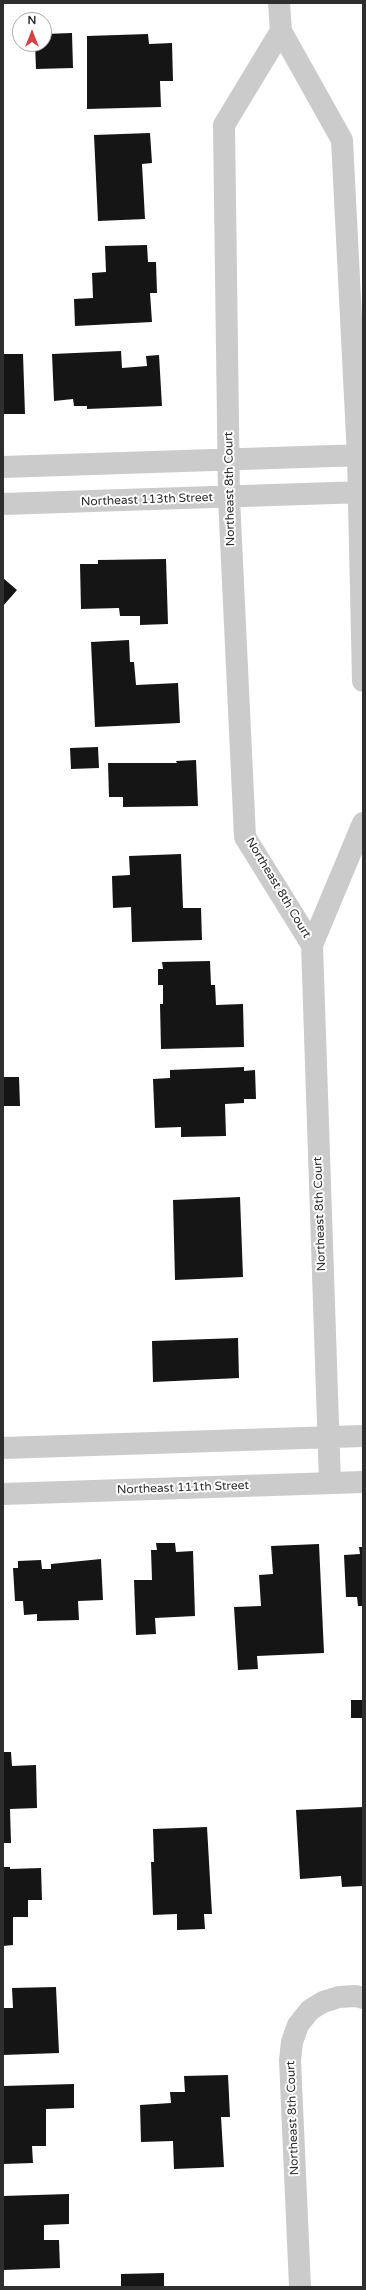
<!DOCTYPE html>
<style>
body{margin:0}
#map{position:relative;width:366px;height:2290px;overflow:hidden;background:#fff;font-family:"Varela Round",sans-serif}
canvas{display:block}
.frame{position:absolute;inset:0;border:4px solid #2e2e2e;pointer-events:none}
.north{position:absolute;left:12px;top:12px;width:40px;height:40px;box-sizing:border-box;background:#fff;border:1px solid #ababab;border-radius:50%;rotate:0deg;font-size:11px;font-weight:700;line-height:16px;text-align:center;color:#2e2e2e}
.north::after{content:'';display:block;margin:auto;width:14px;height:18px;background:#d24448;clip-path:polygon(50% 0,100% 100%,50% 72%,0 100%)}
</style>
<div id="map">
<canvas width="366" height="2290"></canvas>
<div class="frame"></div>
<div class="north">N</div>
</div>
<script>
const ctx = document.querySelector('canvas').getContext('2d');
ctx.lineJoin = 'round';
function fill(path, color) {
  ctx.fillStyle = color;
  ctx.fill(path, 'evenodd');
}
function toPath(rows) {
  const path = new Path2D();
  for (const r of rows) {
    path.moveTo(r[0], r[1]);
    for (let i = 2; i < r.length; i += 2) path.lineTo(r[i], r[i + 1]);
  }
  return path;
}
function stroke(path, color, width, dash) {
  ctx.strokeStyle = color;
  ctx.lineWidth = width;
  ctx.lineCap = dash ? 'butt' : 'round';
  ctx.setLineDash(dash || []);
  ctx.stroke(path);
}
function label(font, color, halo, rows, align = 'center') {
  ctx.font = font + ' "Varela Round",sans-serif';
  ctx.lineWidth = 4;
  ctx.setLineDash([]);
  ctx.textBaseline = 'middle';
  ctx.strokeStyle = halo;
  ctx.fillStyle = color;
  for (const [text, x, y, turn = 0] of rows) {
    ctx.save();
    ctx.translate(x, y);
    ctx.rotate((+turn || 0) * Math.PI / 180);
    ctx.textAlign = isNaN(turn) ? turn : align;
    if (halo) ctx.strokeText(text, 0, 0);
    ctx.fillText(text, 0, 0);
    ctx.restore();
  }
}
fill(toPath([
 [72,33,73,68,36,69,35,44,44,44,44,34],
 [148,34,149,44,172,43,173,81,160,81,161,107,87,109,87,36],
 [150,133,152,163,142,164,145,219,98,221,94,135],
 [147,245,148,262,156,262,157,293,150,293,152,322,75,326,74,299,93,298,92,273,106,272,105,246],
 [121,351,122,368,147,366,146,356,159,355,162,406,87,409,87,406,74,406,73,399,54,401,52,354],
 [3,354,23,354,25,414,3,414],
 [166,559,168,624,140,625,140,616,120,616,119,608,81,609,80,564,98,564,98,560],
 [3,578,17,590,3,606],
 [129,640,130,662,134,662,136,685,178,683,180,723,95,727,91,642],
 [98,747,99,768,71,769,70,748],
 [196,760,198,806,123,807,123,797,109,797,108,763,177,763,176,761],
 [181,854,183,908,201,908,202,940,132,942,131,907,113,908,112,876,130,875,129,856],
 [210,961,211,985,215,985,216,1005,243,1004,244,1047,161,1049,160,1004,163,1004,163,985,158,985,158,969,163,969,162,962],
 [244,1067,244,1071,255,1070,256,1099,244,1099,244,1103,225,1104,226,1136,181,1137,181,1127,155,1128,153,1079,170,1078,170,1070],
 [3,1077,19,1077,20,1106,3,1106],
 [240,1197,243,1277,175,1280,173,1200],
 [238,1338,239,1378,153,1382,152,1341],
 [156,1543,175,1543,176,1552,193,1551,195,1616,155,1618,156,1634,136,1635,134,1580,152,1580,151,1550,157,1550],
 [319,1544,324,1653,257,1656,258,1669,238,1670,234,1607,261,1606,259,1575,273,1574,271,1546],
 [359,1547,363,1547,363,1606,358,1606,357,1597,346,1597,344,1555,360,1554],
 [101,1559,103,1600,78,1601,79,1620,37,1621,37,1614,24,1615,23,1601,15,1601,13,1568,18,1568,18,1561,41,1560,42,1569,51,1569,51,1564],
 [351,1700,363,1700,363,1718,351,1718],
 [3,1752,11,1752,12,1766,36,1765,37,1808,10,1809,11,1843,3,1843],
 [363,1807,363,1886,342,1887,341,1876,300,1879,296,1810],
 [207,1827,212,1914,204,1914,205,1929,177,1930,177,1914,153,1915,151,1862,154,1862,153,1829],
 [3,1867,10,1867,10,1869,41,1868,42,1900,28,1900,28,1917,13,1917,13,1945,3,1946],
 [56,1987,59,2053,3,2055,3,2008,13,2008,12,1988],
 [228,2075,230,2117,221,2117,224,2167,174,2169,173,2141,141,2142,140,2105,171,2103,170,2092,185,2092,184,2076],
 [74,2084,74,2108,46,2109,46,2146,32,2146,33,2163,3,2164,3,2086],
 [69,2194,69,2224,44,2225,44,2240,59,2240,60,2268,3,2270,3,2196],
 [164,2273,164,2287,121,2287,121,2274]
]), '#151515');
stroke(toPath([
 [279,3,281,31,342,140,358,456,363,681],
 [281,31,224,125,229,498,245,837,312,945],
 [3,467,363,455],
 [3,504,363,492],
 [3,1448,363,1436],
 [330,1483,312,945,363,823],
 [3,1494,363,1482],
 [300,2287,290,2060,292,2042,298,2025,310,2010,323,2002,339,1997,356,1996,363,1998]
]), '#cbcbcb', 22);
label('12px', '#2e2e2e', '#fff', [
 ["Northeast 8th Court",230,489,-91],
 ["Northeast 113th Street",147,500,-2],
 ["Northeast 8th Court",278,888,59],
 ["Northeast 8th Court",320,1214,-92],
 ["Northeast 111th Street",183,1488,-2],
 ["Northeast 8th Court",293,2118,-92]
]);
</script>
